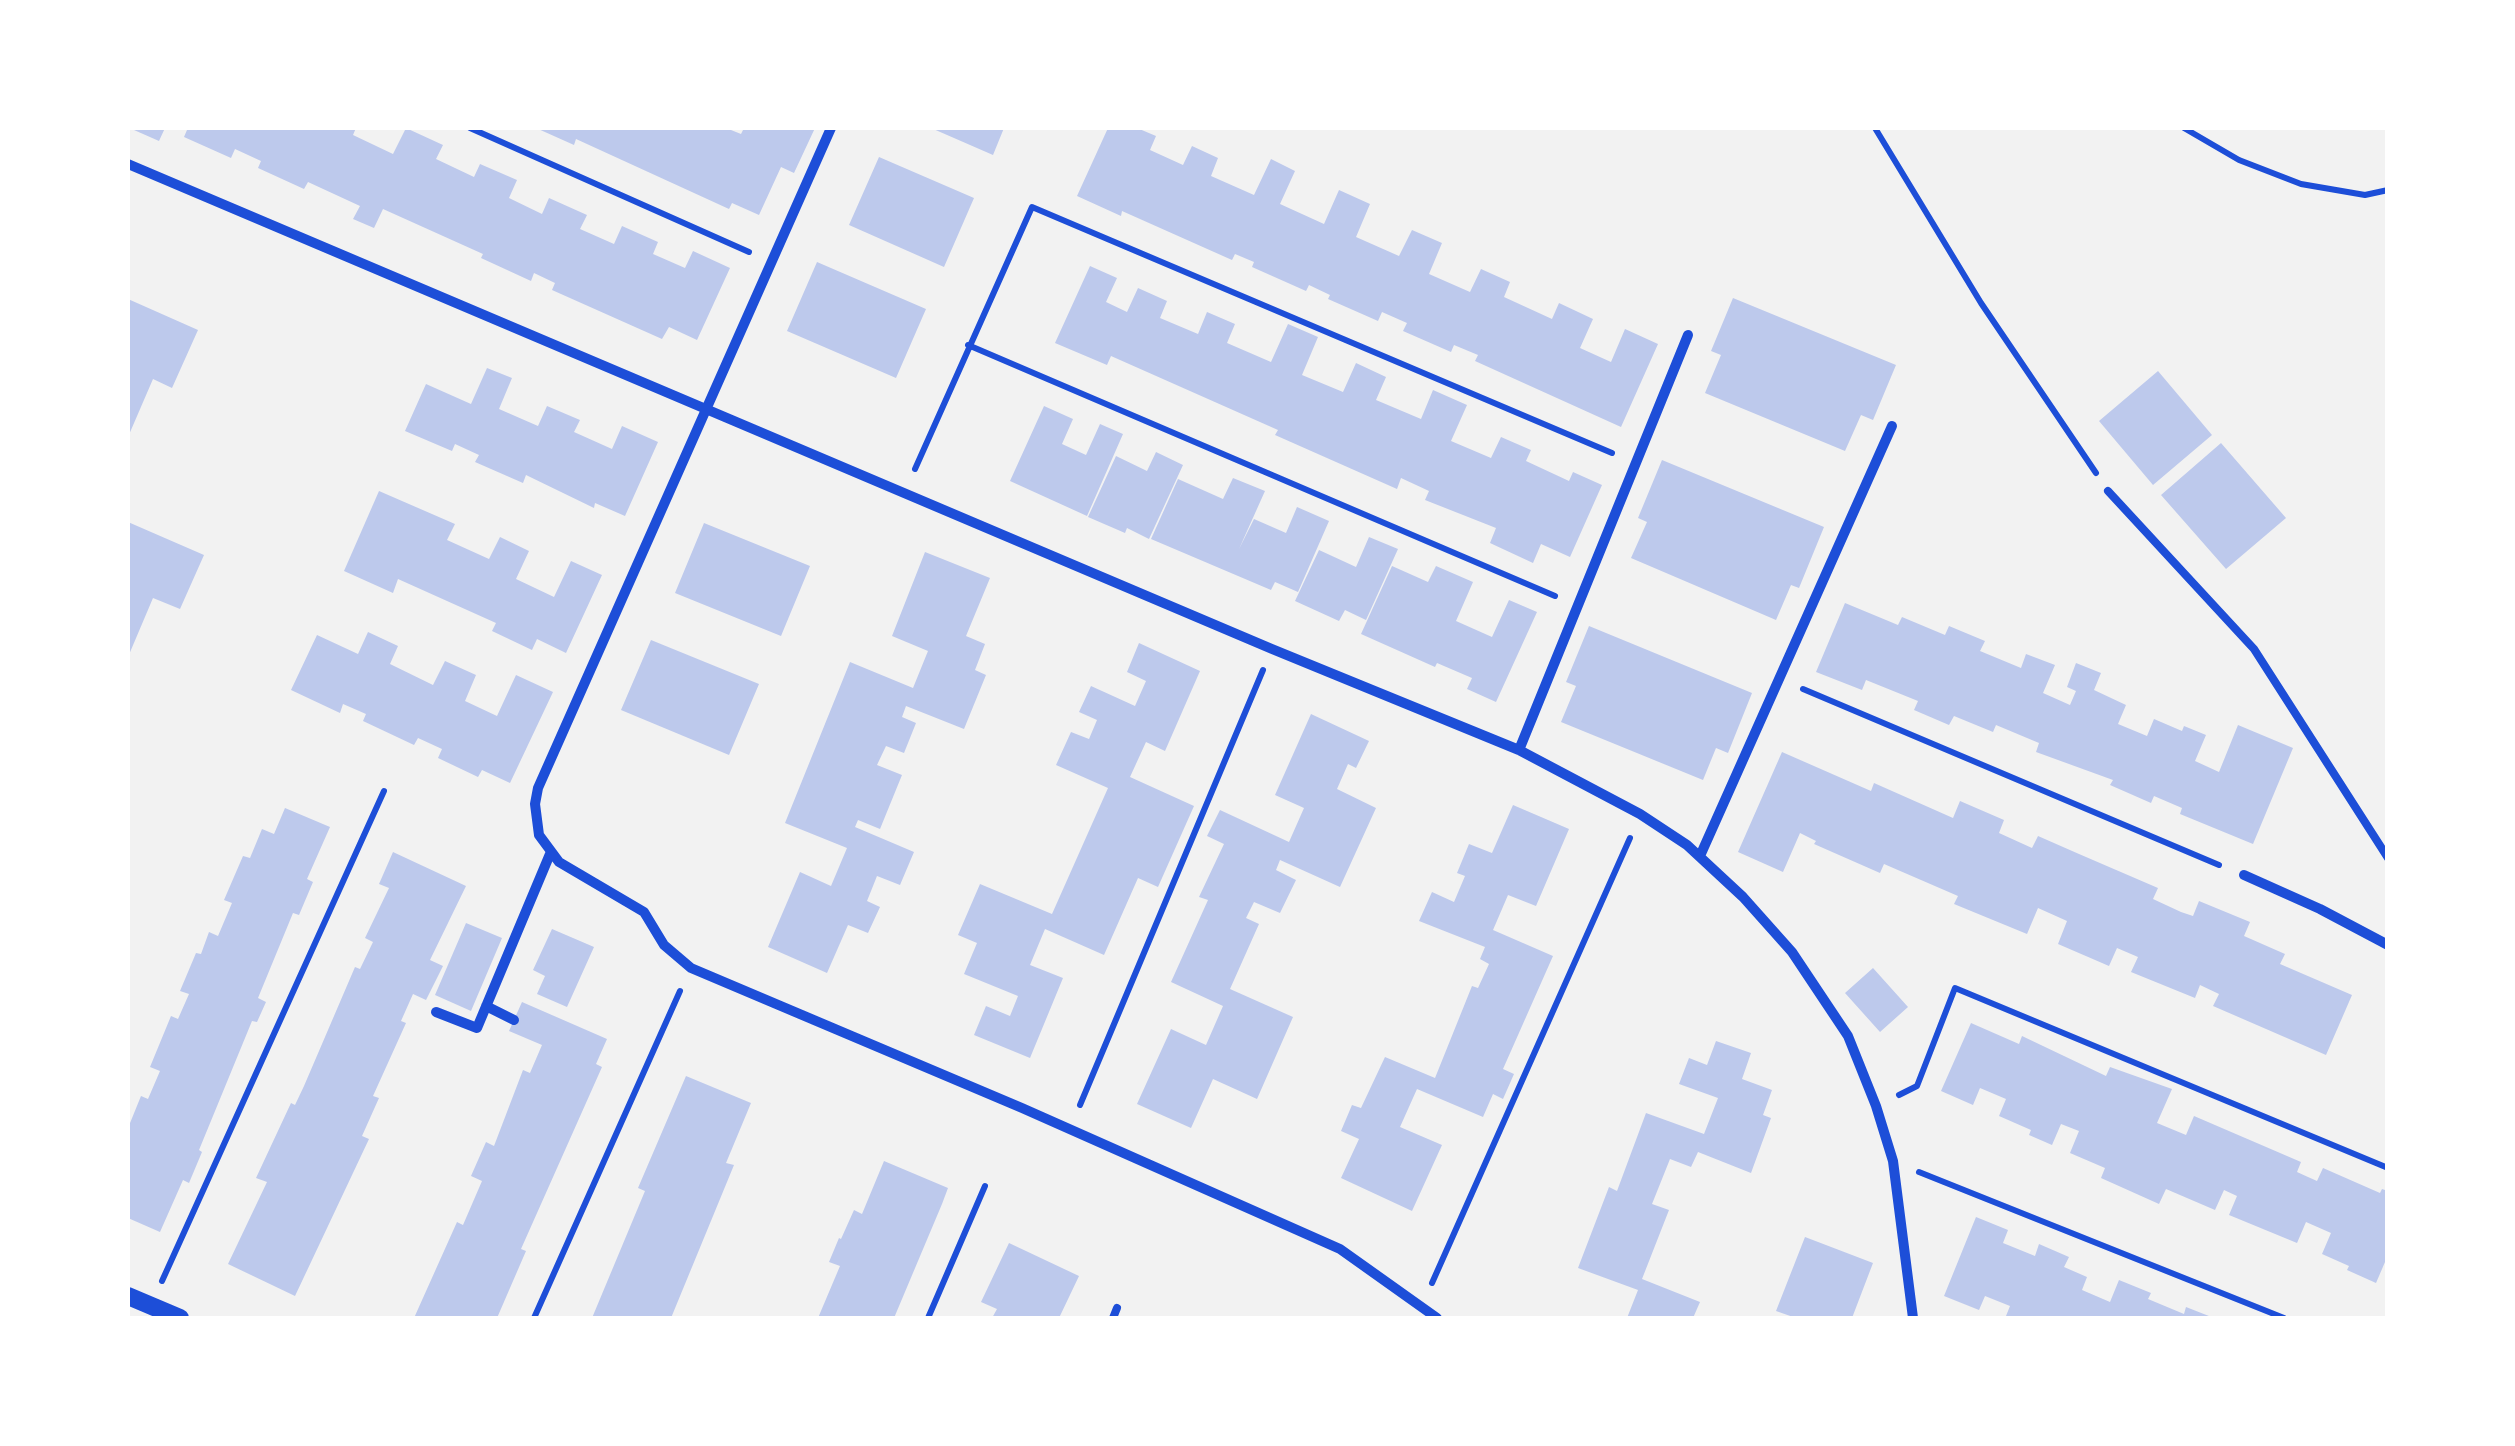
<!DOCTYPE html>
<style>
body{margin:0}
#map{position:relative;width:2515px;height:1446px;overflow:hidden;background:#f2f2f2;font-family:"Nunito Sans",sans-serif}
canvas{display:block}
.frame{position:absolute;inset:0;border:130px solid #fff;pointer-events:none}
</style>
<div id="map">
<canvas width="2515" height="1446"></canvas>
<div class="frame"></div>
</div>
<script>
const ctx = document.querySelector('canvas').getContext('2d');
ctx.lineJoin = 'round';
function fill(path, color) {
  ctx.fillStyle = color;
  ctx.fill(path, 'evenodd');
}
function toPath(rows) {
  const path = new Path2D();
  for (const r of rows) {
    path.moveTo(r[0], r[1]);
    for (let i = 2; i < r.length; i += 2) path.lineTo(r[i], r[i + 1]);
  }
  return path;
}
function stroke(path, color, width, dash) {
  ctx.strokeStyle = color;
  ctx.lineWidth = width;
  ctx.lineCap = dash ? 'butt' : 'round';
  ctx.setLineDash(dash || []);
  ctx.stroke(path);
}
fill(toPath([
 [135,128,165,128,159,141,134,130],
 [181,128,356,128,353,135,393,154,406,128,443,145,436,159,474,177,480,164,517,180,509,198,542,214,549,198,587,215,580,229,614,244,622,226,658,242,653,254,685,268,693,251,730,268,697,340,669,327,662,339,552,290,555,283,534,273,531,281,481,258,483,254,383,209,374,228,353,219,360,206,308,182,304,189,258,168,261,161,235,149,231,158,184,137,187,130],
 [536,128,726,128,741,134,744,128,815,128,794,173,781,167,759,215,732,203,729,209,576,139,574,145],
 [931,128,1004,128,993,155],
 [1108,128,1137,128,1156,136,1150,150,1183,165,1192,146,1218,158,1211,176,1254,195,1271,159,1295,171,1280,204,1324,224,1339,190,1370,204,1356,237,1399,256,1412,230,1442,243,1429,274,1470,292,1481,269,1510,282,1504,297,1552,319,1559,303,1593,319,1580,348,1611,362,1625,329,1658,344,1621,427,1475,361,1478,355,1454,345,1451,352,1403,331,1407,323,1382,312,1378,321,1328,299,1330,295,1309,285,1306,291,1252,267,1254,262,1235,254,1232,260,1122,211,1121,216,1077,196],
 [879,157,974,198,944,267,849,225],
 [817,262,926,309,896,378,787,331],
 [1090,266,1117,278,1106,302,1127,312,1138,288,1167,301,1160,318,1198,334,1207,312,1235,324,1227,343,1271,362,1288,324,1318,337,1302,375,1343,392,1356,363,1386,377,1376,400,1421,419,1433,390,1467,405,1451,441,1491,458,1501,437,1531,450,1526,461,1569,481,1573,472,1602,485,1570,557,1541,544,1533,563,1490,543,1496,528,1425,500,1429,491,1401,478,1397,489,1275,435,1278,430,1111,356,1107,365,1055,343],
 [1733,298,1896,365,1873,420,1861,415,1845,451,1705,393,1721,355,1711,351],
 [128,299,198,330,172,388,153,379,128,437],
 [487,368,512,378,499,409,538,426,547,406,580,420,574,432,612,449,622,426,658,442,625,516,595,503,594,508,526,475,523,483,475,462,479,455,455,444,452,451,405,431,426,384,471,404],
 [2158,371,2212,435,2153,485,2099,421],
 [1044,406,1073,419,1062,444,1086,455,1100,424,1123,434,1087,516,1010,481],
 [2221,443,2286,518,2226,569,2161,495],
 [1156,452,1183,465,1149,539,1127,528,1125,533,1088,517,1116,456,1147,471],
 [1662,460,1824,527,1799,588,1791,585,1776,620,1631,558,1647,522,1638,518],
 [1233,478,1265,491,1239,549,1254,519,1286,533,1297,507,1329,521,1298,592,1275,582,1271,590,1151,539,1178,479,1223,499],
 [379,491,455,524,447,540,489,559,500,537,529,551,516,579,554,597,571,561,602,575,566,653,537,639,532,650,492,631,496,623,398,579,393,593,344,571],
 [128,522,204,555,180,609,153,598,128,657],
 [704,523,810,566,781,636,675,593],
 [1369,537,1398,549,1366,620,1345,610,1339,621,1295,601,1319,550,1356,567],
 [925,552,990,578,966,636,985,644,975,670,986,675,964,729,906,706,902,717,916,723,904,753,886,746,877,765,902,775,880,829,858,820,855,827,914,852,900,885,877,876,867,901,880,907,868,933,848,925,827,973,768,947,800,872,831,886,847,848,785,823,850,662,913,688,928,651,892,636],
 [1392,566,1428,582,1436,566,1473,582,1456,621,1492,637,1509,600,1537,612,1496,702,1467,689,1472,678,1437,663,1435,667,1361,634],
 [1845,603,1898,625,1902,617,1945,635,1949,626,1985,641,1980,651,2021,668,2026,654,2055,665,2043,693,2070,705,2076,691,2067,687,2076,663,2101,673,2094,690,2126,705,2118,724,2147,736,2154,719,2182,731,2184,726,2206,735,2195,761,2219,772,2238,725,2293,748,2253,844,2180,814,2182,808,2154,796,2151,803,2110,785,2113,780,2036,752,2039,743,1996,725,1993,732,1954,716,1949,725,1914,710,1918,701,1866,680,1862,690,1816,672],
 [1589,626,1752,693,1728,753,1716,748,1703,780,1561,722,1576,686,1566,682],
 [368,632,398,646,390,664,433,685,445,661,476,675,465,701,497,716,516,675,553,692,510,783,482,770,478,777,438,758,442,749,418,738,414,745,363,721,366,714,343,704,340,713,291,690,317,635,358,654],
 [651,640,759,684,729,755,621,710],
 [1139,643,1200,671,1165,751,1146,742,1130,777,1194,806,1158,887,1138,878,1104,955,1045,929,1030,965,1063,978,1030,1058,974,1035,986,1006,1010,1016,1018,996,964,974,977,943,958,935,980,884,1052,914,1108,788,1056,765,1071,732,1089,739,1097,720,1079,712,1091,686,1135,706,1146,681,1127,672],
 [1311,714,1369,741,1356,768,1348,764,1337,789,1376,808,1340,887,1280,860,1276,870,1296,880,1280,913,1254,902,1246,918,1259,924,1230,989,1293,1017,1257,1099,1213,1079,1191,1128,1137,1104,1171,1029,1206,1045,1223,1006,1171,982,1208,900,1199,897,1224,844,1207,836,1220,810,1289,842,1304,808,1275,795],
 [1782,752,1871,791,1874,783,1953,818,1960,801,2004,820,1999,833,2032,848,2038,836,2079,854,2158,888,2153,899,2181,912,2193,916,2199,901,2250,922,2244,936,2285,954,2280,964,2352,995,2326,1055,2213,1006,2219,994,2200,985,2195,998,2131,972,2138,957,2117,948,2109,966,2058,944,2067,921,2038,908,2027,934,1954,904,1958,896,1884,864,1880,873,1814,844,1816,841,1800,833,1783,872,1738,852],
 [1513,805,1569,829,1536,906,1508,895,1493,930,1553,956,1503,1069,1514,1074,1503,1099,1493,1094,1483,1117,1417,1089,1400,1127,1442,1145,1412,1211,1341,1178,1359,1139,1341,1131,1352,1105,1361,1108,1385,1057,1435,1078,1472,986,1478,988,1489,964,1480,959,1485,947,1419,921,1432,892,1454,902,1465,876,1457,873,1469,844,1492,853],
 [285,808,330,827,307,879,313,882,299,915,293,913,258,998,266,1002,257,1022,252,1021,199,1150,202,1152,189,1183,183,1180,160,1232,128,1218,128,1128,141,1096,148,1099,160,1071,150,1067,171,1016,178,1019,189,994,180,991,196,953,201,954,209,932,218,936,232,903,224,900,243,856,250,858,262,829,274,834],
 [393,852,466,886,430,960,443,966,426,1000,413,994,401,1021,406,1023,373,1096,379,1098,362,1136,369,1139,295,1296,228,1264,267,1182,256,1178,291,1103,295,1105,304,1086,355,967,360,969,373,942,365,938,389,888,379,884],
 [466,923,502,938,471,1011,435,995],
 [552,929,594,947,567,1007,537,994,545,976,533,970],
 [1873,968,1908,1007,1880,1032,1845,993],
 [522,1002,607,1039,596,1064,602,1067,521,1249,526,1251,497,1318,414,1318,457,1222,463,1225,482,1181,471,1176,486,1142,494,1146,523,1070,530,1073,542,1045,509,1031],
 [1971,1023,2019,1044,2022,1036,2106,1076,2110,1067,2172,1089,2157,1123,2186,1135,2194,1116,2301,1162,2297,1172,2308,1177,2317,1181,2323,1168,2380,1193,2382,1189,2388,1191,2388,1263,2385,1262,2376,1283,2347,1270,2349,1266,2322,1254,2331,1233,2306,1222,2297,1243,2229,1215,2237,1196,2224,1190,2215,1210,2166,1189,2159,1204,2101,1178,2105,1168,2070,1153,2079,1131,2061,1124,2052,1145,2029,1135,2031,1130,1999,1116,2006,1099,1980,1088,1973,1105,1941,1091],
 [1716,1041,1751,1053,1742,1079,1772,1090,1763,1115,1771,1118,1751,1173,1698,1152,1691,1167,1670,1159,1652,1204,1669,1210,1642,1279,1700,1302,1693,1318,1627,1318,1638,1290,1578,1268,1609,1187,1617,1191,1646,1113,1704,1134,1718,1098,1679,1084,1689,1058,1707,1065],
 [686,1076,751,1103,726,1163,734,1165,671,1318,592,1318,645,1191,638,1188],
 [884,1161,948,1188,942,1204,894,1318,818,1318,840,1266,829,1262,839,1238,841,1239,854,1210,862,1214],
 [1976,1217,2008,1230,2003,1243,2035,1256,2039,1244,2069,1257,2064,1267,2087,1277,2082,1290,2110,1302,2119,1280,2151,1293,2148,1299,2184,1314,2186,1307,2214,1318,2012,1318,2006,1316,2010,1306,1985,1296,1979,1310,1944,1296],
 [1805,1237,1873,1263,1852,1318,1796,1318,1776,1311],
 [1009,1243,1079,1276,1059,1318,992,1318,997,1309,981,1302]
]), '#bdc9ec');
stroke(toPath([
 [470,128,749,252],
 [1875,128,1981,303,2096,473],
 [2184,128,2239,160,2301,184,2365,195,2388,190],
 [968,345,1555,596],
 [915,469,1032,207,1612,453],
 [1803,689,2219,865],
 [1899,1095,1917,1086,1955,988,2388,1168],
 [1080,1105,1263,670],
 [1919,1172,2284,1318],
 [162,1281,384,791],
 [1432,1283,1630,838],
 [534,1318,680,991],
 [928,1318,985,1186]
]), '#1d4ed8', 6);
stroke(toPath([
 [2108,491,2254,649,2388,858],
 [1113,1318,1117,1308]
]), '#1d4ed8', 8);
stroke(toPath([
 [831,128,538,788,535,804,539,835,559,862,644,912,664,945,691,968,1022,1108,1340,1249,1437,1318],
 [128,164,1272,649,1519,750,1640,814,1687,845,1743,897,1792,952,1848,1036,1876,1106,1893,1161,1913,1318],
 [1519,750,1688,335],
 [1700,856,1892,426],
 [2244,875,2320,909,2388,945],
 [486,1006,514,1020],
 [436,1012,477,1028,550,854]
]), '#1d4ed8', 10);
stroke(toPath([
 [128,1296,180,1318]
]), '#1d4ed8', 18);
</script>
